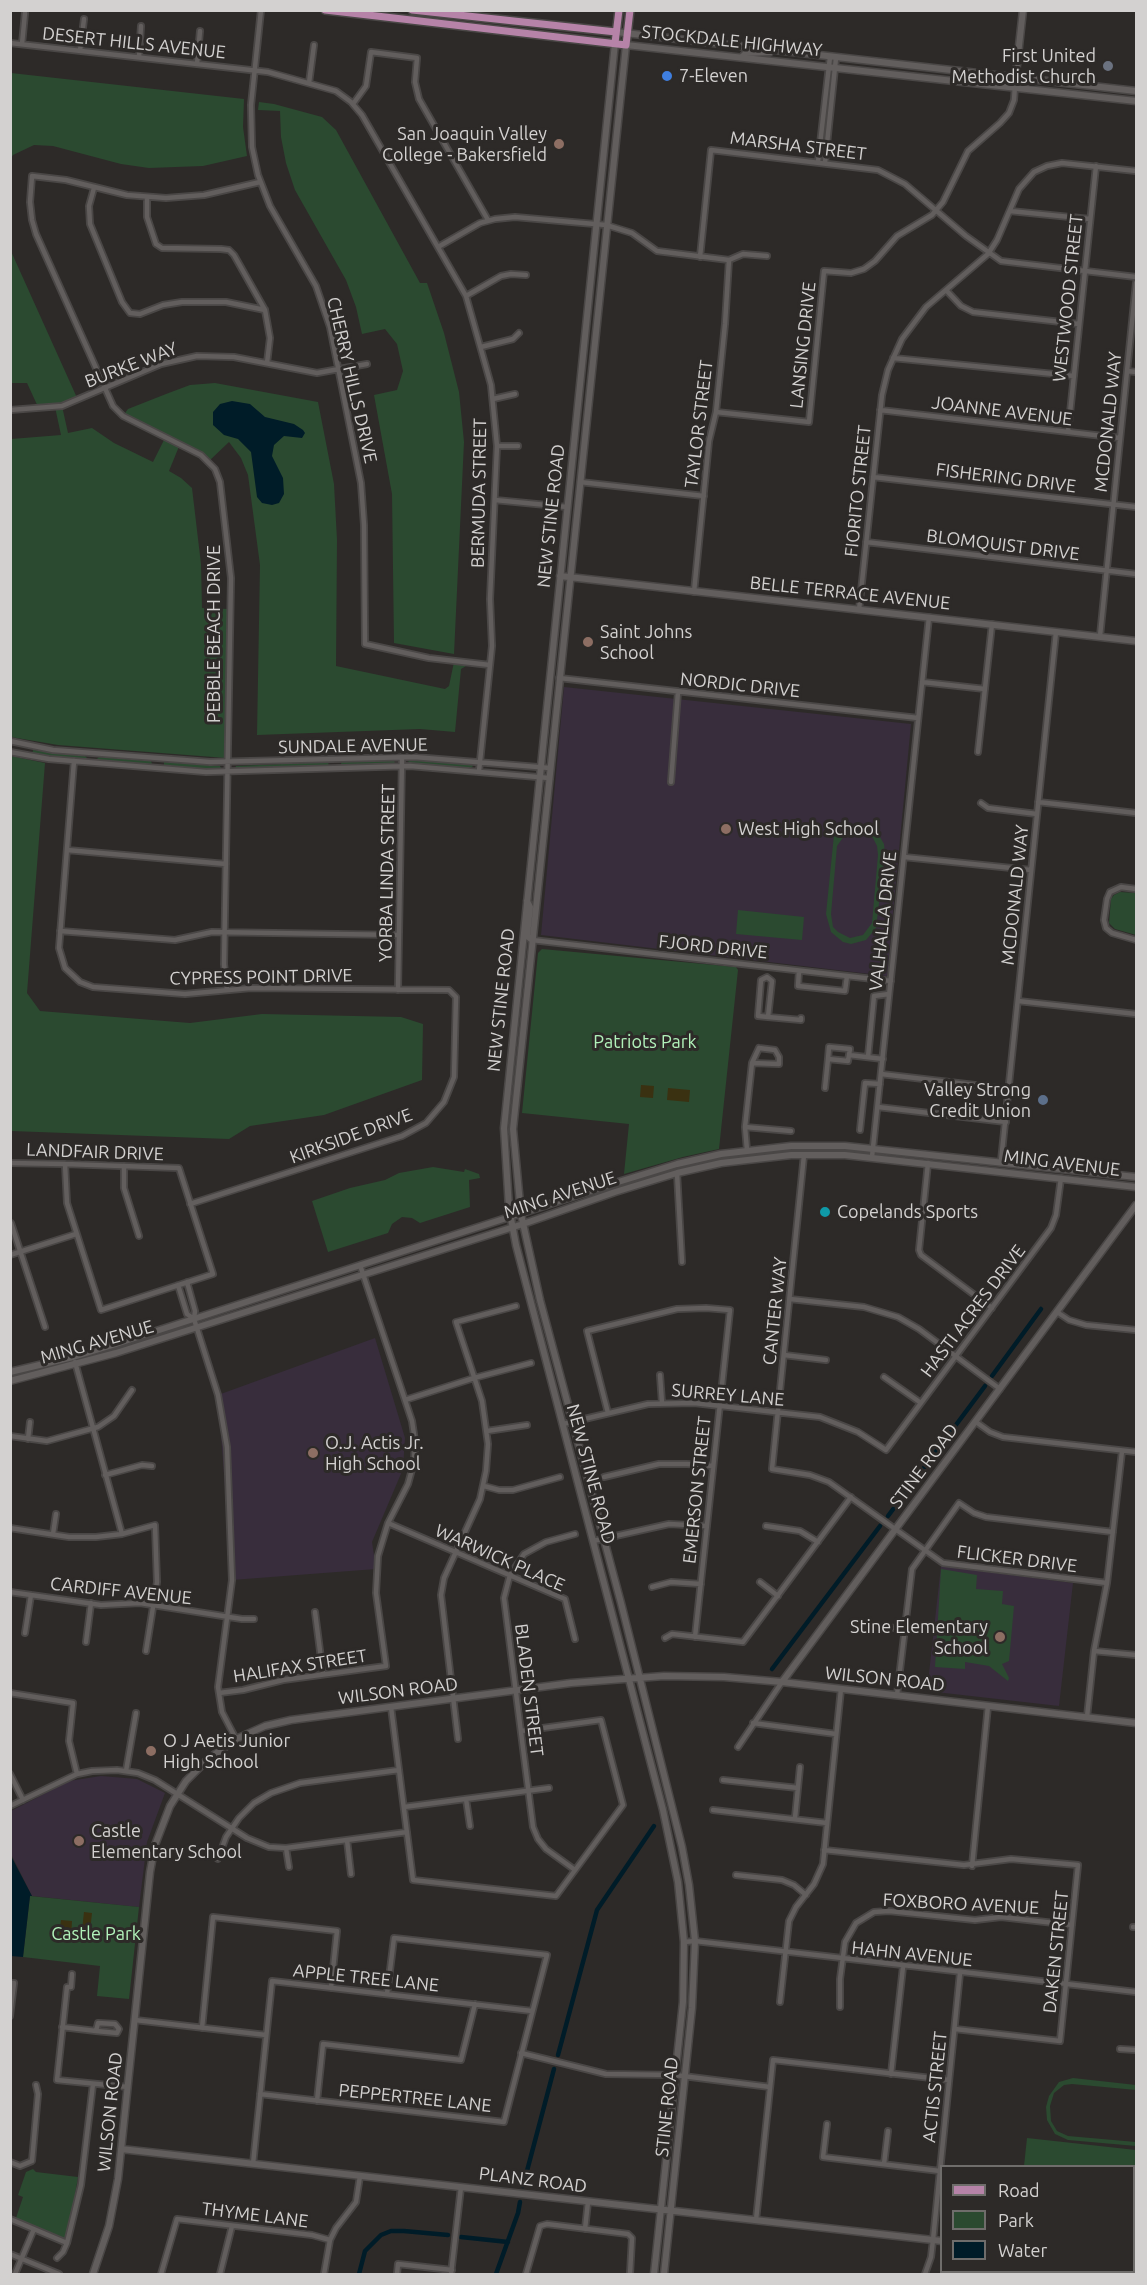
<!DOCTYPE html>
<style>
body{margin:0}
#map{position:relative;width:1147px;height:2285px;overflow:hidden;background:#2d2a28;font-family:Ubuntu,sans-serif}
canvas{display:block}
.frame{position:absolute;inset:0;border:12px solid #d3d1d0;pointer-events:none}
.legend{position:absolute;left:940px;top:2165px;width:195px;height:108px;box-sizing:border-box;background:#2d2a28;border:2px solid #6f6d6b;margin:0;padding:8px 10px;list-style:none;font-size:18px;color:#d3d1d0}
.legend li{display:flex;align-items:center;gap:12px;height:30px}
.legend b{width:30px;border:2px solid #6f6d6b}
</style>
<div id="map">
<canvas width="1147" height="2285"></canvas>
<div class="frame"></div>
<ul class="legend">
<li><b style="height:8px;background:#b683a8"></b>Road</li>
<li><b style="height:16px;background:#2b4a30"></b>Park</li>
<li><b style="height:16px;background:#001c28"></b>Water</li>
</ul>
</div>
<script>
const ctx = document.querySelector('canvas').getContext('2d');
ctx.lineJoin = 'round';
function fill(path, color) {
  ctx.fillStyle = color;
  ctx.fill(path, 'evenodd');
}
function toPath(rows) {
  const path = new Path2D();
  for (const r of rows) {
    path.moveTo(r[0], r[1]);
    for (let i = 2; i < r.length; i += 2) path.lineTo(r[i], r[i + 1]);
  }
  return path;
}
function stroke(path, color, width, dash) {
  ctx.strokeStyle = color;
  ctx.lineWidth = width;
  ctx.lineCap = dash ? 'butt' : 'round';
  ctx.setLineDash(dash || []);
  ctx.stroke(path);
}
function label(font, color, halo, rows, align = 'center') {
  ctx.font = font + ' Ubuntu,sans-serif';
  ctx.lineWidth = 6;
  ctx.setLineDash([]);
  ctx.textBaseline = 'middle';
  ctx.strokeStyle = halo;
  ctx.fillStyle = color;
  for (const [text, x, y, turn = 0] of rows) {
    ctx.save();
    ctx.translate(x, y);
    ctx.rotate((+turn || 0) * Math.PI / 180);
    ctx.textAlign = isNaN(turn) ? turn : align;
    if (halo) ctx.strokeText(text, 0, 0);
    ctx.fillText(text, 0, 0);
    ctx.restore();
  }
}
fill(toPath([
 [564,687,911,724,887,976,541,935],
 [375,1338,405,1438,403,1469,372,1542,376,1569,232,1580,218,1395],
 [941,1566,1073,1583,1059,1706,927,1691],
 [101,1776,137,1779,165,1793,147,1842,139,1907,32,1896,11,1854,11,1811,69,1781]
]), '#382d3c');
fill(toPath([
 [11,73,244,99,243,127,247,156,203,166,149,168,121,164,53,146,34,145,13,155,11,158],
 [259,102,274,104,322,117,336,130,420,283,427,283,444,333,459,392,464,442,454,654,394,643,392,494,374,395,397,390,403,371,397,344,385,329,362,334,356,307,346,280,295,190,286,163,281,137,280,111,258,110],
 [10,249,78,400,62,406,68,433,92,428,114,443,153,462,165,438,123,416,128,409,166,394,190,385,215,383,318,402,334,484,337,540,336,666,445,689,449,686,454,662,471,663,461,669,455,732,420,729,257,735,260,565,248,475,241,458,229,442,209,461,180,444,169,471,181,478,192,488,201,564,202,608,228,609,226,758,58,745,11,737,11,439,61,435,55,407,39,409,27,383,11,383],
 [33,750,85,756,87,758,84,760,32,755],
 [11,756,45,763,27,993,40,1011,190,1023,262,1014,401,1017,423,1024,422,1080,324,1115,250,1126,229,1139,11,1131],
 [99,757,151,761,152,764,99,761,97,759],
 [411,759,472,764,473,766,471,768,410,763,408,761],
 [394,760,395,764,343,766,341,764,342,761],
 [164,762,220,766,221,768,220,770,164,766],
 [328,762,329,766,235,769,236,766],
 [858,824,869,826,877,832,884,844,885,853,876,928,866,940,851,944,843,942,831,932,826,914,835,825,840,826,840,832],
 [855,830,863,831,873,838,877,846,878,855,872,923,863,935,850,938,838,932,833,927,831,914,837,846,844,836],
 [1120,892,1136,893,1136,935,1115,929,1109,923,1111,899,1114,895],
 [738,910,804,917,802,940,736,934],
 [542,949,736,967,738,970,719,1149,683,1157,624,1174,629,1124,522,1113,538,953],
 [433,1167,464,1172,465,1169,479,1174,480,1178,469,1180,470,1207,420,1223,412,1218,402,1217,392,1224,388,1233,328,1252,312,1201,350,1188,385,1180,399,1173],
 [941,1569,977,1575,976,1589,1003,1591,1002,1604,1014,1606,1009,1661,1002,1664,1009,1678,1008,1681,989,1666,965,1662,965,1669,935,1667],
 [30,1896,139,1907,129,1999,97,1996,100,1966,23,1957],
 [1073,2078,1136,2085,1136,2090,1072,2084,1064,2085,1054,2093,1050,2106,1051,2121,1057,2131,1068,2136,1136,2142,1136,2146,1068,2140,1055,2134,1047,2120,1046,2107,1049,2096,1059,2082],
 [1027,2138,1136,2150,1136,2249,1134,2248,1134,2166,1024,2166],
 [33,2169,36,2172,78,2177,67,2243,15,2221,23,2197,18,2195,26,2172]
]), '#2b4a30');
fill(toPath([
 [641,1085,654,1086,653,1098,640,1097],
 [668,1088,690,1090,689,1102,667,1100],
 [84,1912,92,1913,90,1931,82,1930],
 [61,1920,72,1921,71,1938,59,1937]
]), '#3a3111');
fill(toPath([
 [232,401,250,404,265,417,294,424,303,430,305,433,302,438,284,436,274,445,272,456,283,478,284,494,279,503,272,505,262,503,257,497,251,452,238,439,224,435,213,425,213,412,220,404],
 [10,1854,32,1896,30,1896,23,1957,11,1956]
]), '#001c28');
stroke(toPath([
 [992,1376,1041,1309],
 [888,1516,985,1386],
 [772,1669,880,1526],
 [558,2055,597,1910,654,1826],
 [523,2186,554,2069],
 [461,2237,508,2242],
 [359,2274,365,2251,381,2235,391,2231,404,2231,448,2235],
 [496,2274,518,2213,520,2202]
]), '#001c28', 4.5);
const street = toPath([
 [261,10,251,105,252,147,258,175,270,206,316,286,330,327,361,483,364,525,365,644,429,658,490,665],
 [10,43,268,72,336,91,351,102,362,115,466,296,491,385,497,446,490,599,492,646,479,771],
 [22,44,25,13],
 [80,51,84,19],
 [139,57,141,26],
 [197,64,200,31],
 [309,83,314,45],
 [353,104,366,86,371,52,417,58,415,82,419,99,488,220],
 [818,162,830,57],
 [825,163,836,58],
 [94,188,89,206,90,224,122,302,130,313,140,314,163,305,182,302,226,302,265,310],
 [147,197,147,217,156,244,162,248,221,249,229,250,234,255,265,310,270,338,267,363],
 [1010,211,1090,219],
 [438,247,480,223,495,219,515,217,606,225,632,233,657,251,729,260],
 [700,257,711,150,878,170,905,184,966,236,1001,261,1136,277],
 [729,260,743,254,767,256],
 [946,290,961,306,973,312,1079,324],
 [466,296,501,276,511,274,526,275],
 [481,347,513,339,519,333],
 [893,358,1074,376],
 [1127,371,1136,372],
 [493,399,515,394],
 [10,410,62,406,161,364,197,356,234,357,317,373,367,364],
 [880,410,1120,438],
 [716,412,809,422,824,271,851,273,864,269,875,261,897,236,932,215,943,202,968,151,1000,123,1009,113,1014,100,1015,86],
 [1068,432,1096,166],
 [497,446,518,446],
 [873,477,1136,507],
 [580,482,704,496],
 [495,500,567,507],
 [866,542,1136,574],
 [694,592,709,441,716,412,725,324,729,260],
 [859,610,882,395,888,370,902,339,926,307,988,254,997,240,1019,189,1034,172,1047,166,1062,163,1136,171],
 [1100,636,1136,283],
 [559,678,918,718],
 [922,682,985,689],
 [10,741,53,750,210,762,414,757,550,768],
 [10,752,49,759,206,772,410,766,549,778],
 [978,752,992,624],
 [74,761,59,948,65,968,80,982,93,987,185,994,251,988,449,990,456,997,454,1077,444,1102,426,1123,402,1136,190,1204],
 [671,782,678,692],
 [1038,802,1136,813],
 [981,803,988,808,1037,814],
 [67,850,226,864],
 [904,857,1031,870],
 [1136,889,1121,887,1110,892,1107,899,1104,920,1106,928,1112,933,1136,940],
 [60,931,175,940,212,932,399,935],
 [532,940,891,981],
 [799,971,798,986,845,991,847,976],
 [227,990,224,964,231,578,220,482,215,469,201,455,123,416,113,406,36,234,32,220,30,202,32,176,66,180,127,195,166,198,204,195,260,182],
 [398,990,402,757],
 [1018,1001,1136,1014],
 [768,1017,772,981,767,977,761,980,758,1016,768,1017,801,1020,801,1018],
 [759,1048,775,1050,779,1057,779,1064,752,1063,759,1048],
 [849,1055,883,1059],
 [868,1057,874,996,889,994],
 [881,1074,1009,1089],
 [825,1088,828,1059,829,1047,850,1049,848,1061,828,1059],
 [878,1107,1006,1122],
 [745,1127,791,1131],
 [860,1130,865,1083,880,1084],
 [747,1150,745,1127,752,1063],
 [804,1155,772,1469,810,1475,829,1482,943,1563,1107,1583],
 [872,1157,929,617],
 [1001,1161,1056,632],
 [10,1163,65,1164,179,1168,213,1274,101,1310,67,1203,65,1164],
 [928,1163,919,1250,921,1255,992,1308],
 [124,1166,124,1188,139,1236],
 [677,1173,682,1262],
 [11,1223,45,1327],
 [10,1255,76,1234],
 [187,1282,195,1311,194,1319,218,1395,227,1447,232,1580,218,1687,222,1712,236,1739],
 [178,1285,187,1314,194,1319],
 [790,1299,864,1307,898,1317,919,1329,1000,1389],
 [1057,1312,1069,1320,1086,1325,1136,1330],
 [784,1355,826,1360],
 [75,1362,122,1534],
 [660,1375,662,1403],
 [884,1377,921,1403],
 [405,1400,474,1378,531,1363],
 [608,1413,587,1331,677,1309,706,1308,730,1310,695,1637],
 [976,1422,990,1432,1003,1437,1136,1452],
 [563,1424,648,1404,694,1403,820,1417,858,1432,886,1450,1051,1228,1056,1215,1061,1178],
 [487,1431,527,1425],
 [10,1436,47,1441,98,1427,114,1416,132,1390],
 [28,1439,30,1422],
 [105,1475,142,1465,152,1466],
 [604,1477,659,1464,687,1464,713,1466],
 [484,1486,499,1490,513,1490,560,1477],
 [388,1523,565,1599,575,1639],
 [766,1526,800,1531,818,1542],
 [10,1528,69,1537,96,1537,122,1534,155,1525,157,1582,146,1651],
 [53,1534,56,1514],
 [593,1541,669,1524,707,1526],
 [760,1582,778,1596],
 [652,1587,671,1582,701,1584],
 [10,1592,101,1605,140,1603,242,1619,254,1619],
 [315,1612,323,1674],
 [876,1626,904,1629],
 [25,1633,31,1595],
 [665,1638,672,1634,743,1642,851,1497],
 [86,1642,91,1603],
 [1094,1651,1136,1655],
 [10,1693,73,1703,69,1741,77,1774],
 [219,1693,243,1690,283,1680,386,1666,376,1593,378,1556,388,1523,408,1484,414,1462,415,1441,412,1421,360,1265],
 [897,1695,912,1569,959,1503,974,1513,986,1517,1113,1532],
 [391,1707,413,1880,556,1896,623,1805,601,1720,521,1731],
 [1087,1717,1094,1651,1107,1583,1122,1451],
 [753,1723,836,1734],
 [458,1739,441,1595,444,1578,480,1499,486,1471,488,1444,482,1401,456,1322,516,1306],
 [738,1747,782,1682],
 [126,1771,136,1713],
 [10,1774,23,1800],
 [723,1780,798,1788],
 [466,1799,470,1826],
 [10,1806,77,1774,92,1771,117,1770,138,1773,155,1780,247,1838,269,1847,286,1848,407,1832],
 [404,1807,549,1788],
 [713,1810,827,1823],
 [795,1818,800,1767],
 [347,1840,351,1874],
 [286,1848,289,1867],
 [824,1850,964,1865,1011,1859,1078,1865,1060,2041,955,2029],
 [218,1859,226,1837,239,1818,254,1803,271,1793,300,1783,399,1770],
 [972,1866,988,1706],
 [575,1870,546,1849,538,1839,533,1827,504,1598,510,1575,524,1554,546,1542,575,1534],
 [736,1875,782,1880,794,1885,806,1895],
 [1133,1927,1136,1927],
 [684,1942,695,1941,1136,1992],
 [72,1974,71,1987,67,1987,57,2080,128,2087],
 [10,1983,14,1983,10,2016],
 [780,2002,789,1921,796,1907,814,1884,823,1864,841,1689],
 [840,2007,840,1979,845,1942,856,1923,874,1912,889,1911,975,1920,1001,1917,1072,1925],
 [135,2020,266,2035],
 [62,2027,96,2031,98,2023,115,2024,119,2029,117,2033,96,2031],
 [202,2028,213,1917,337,1931,331,1988],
 [1120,2049,1136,2050],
 [521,2053,606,2074,675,2075,770,2087],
 [891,2074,903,1967],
 [260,2094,504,2122,547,1955,394,1938,387,1994],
 [317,2101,323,2044,461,2060,475,2004],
 [827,2124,823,2157,940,2171],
 [10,2162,20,2166,32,2161,38,2094,36,2085],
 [253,2164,272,1981,532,2011],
 [884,2164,888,2131],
 [10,2219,67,2243],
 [756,2220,773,2060,949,2080],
 [585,2229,588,2202],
 [10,2254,59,2274],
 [57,2258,63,2252,67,2243,81,2185,93,2084],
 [15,2274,34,2229],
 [161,2274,177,2219,312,2235,330,2240],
 [220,2274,232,2226],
 [324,2274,330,2240,336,2228,356,2202,360,2176],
 [397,2274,398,2264,452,2270],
 [451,2274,461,2187],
 [526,2274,540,2226,547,2224,628,2234,632,2238,630,2274],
 [925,2274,931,2257,933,2240,960,1973],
 [1100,2274,1101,2272]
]);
const secondary = toPath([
 [616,32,1136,91],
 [615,43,504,1128,509,1208,516,1245,663,1810,678,1882,684,1942,683,2002,654,2274],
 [742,57,746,53,770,52],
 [1015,82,1023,10],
 [560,576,1136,641],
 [527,901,530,907,527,936,532,940],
 [10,1372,73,1357,116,1344,615,1183,677,1164,721,1154,791,1146,845,1146,1136,1177],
 [10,1381,116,1353,523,1224,615,1192,677,1173,721,1163,791,1155,845,1155,1136,1187],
 [782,1682,1136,1205],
 [121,2149,942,2241],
 [1134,2263,1136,2263],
 [93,2274,109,2226,118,2179,150,1872,155,1845,170,1806,186,1781,207,1760,236,1739,265,1726,291,1720,571,1683,664,1676,724,1677,782,1682,1136,1723],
 [664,2274,692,2008,695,1941,689,1885,682,1847,621,1603,540,1300,521,1214,513,1129,626,45,1136,101]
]);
const primary = toPath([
 [325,10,626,45,630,10],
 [412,10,616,32],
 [615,43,619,10]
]);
stroke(street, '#4a4746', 8);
stroke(secondary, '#4a4746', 9);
stroke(primary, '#4a4746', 10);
stroke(street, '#625e5d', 4.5);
stroke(secondary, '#625e5d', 6);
stroke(primary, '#b683a8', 7);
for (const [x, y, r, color] of [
 [1108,66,6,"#6b7280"],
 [667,76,6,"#3f7fe0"],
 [559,144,6,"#8d6e63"],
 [588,642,6,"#8d6e63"],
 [726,829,6,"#8d6e63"],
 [1043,1100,6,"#5c6f8a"],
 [825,1212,6,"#0f9aa8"],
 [313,1453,6,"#8d6e63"],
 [1000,1637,6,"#8d6e63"],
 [151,1751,6,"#8d6e63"],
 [79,1841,6,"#8d6e63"]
]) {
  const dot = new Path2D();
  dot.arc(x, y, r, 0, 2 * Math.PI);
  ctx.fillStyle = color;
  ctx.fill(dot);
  stroke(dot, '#2d2a28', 2);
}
label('18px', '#d3d1d0', '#2d2a28', [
 ["STOCKDALE HIGHWAY",732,41,6],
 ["DESERT HILLS AVENUE",134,43,6],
 ["MARSHA STREET",798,146,7],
 ["WESTWOOD STREET",1068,298,-84],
 ["LANSING DRIVE",803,345,-84],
 ["BURKE WAY",131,365,-21],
 ["CHERRY HILLS DRIVE",352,380,77],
 ["JOANNE AVENUE",1002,411,7],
 ["MCDONALD WAY",1108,422,-84],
 ["TAYLOR STREET",699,424,-83],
 ["FISHERING DRIVE",1006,478,7],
 ["FIORITO STREET",858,491,-84],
 ["BERMUDA STREET",479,493,-89],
 ["NEW STINE ROAD",551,516,-84],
 ["BLOMQUIST DRIVE",1003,545,7],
 ["BELLE TERRACE AVENUE",850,593,6],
 ["PEBBLE BEACH DRIVE",214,634,-90],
 ["NORDIC DRIVE",740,685,6],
 ["SUNDALE AVENUE",353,746,-1],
 ["YORBA LINDA STREET",387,873,-89],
 ["MCDONALD WAY",1015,895,-84],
 ["VALHALLA DRIVE",883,921,-84],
 ["FJORD DRIVE",713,947,6],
 ["CYPRESS POINT DRIVE",261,977,-1],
 ["NEW STINE ROAD",501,1000,-84],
 ["KIRKSIDE DRIVE",351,1136,-20],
 ["LANDFAIR DRIVE",95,1152,2],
 ["MING AVENUE",1062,1163,7],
 ["MING AVENUE",560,1195,-18],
 ["CANTER WAY",775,1311,-84],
 ["HASTI ACRES DRIVE",973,1311,-53],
 ["MING AVENUE",97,1342,-16],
 ["SURREY LANE",728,1395,5],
 ["STINE ROAD",924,1466,-53],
 ["NEW STINE ROAD",591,1474,75],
 ["EMERSON STREET",697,1490,-84],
 ["WARWICK PLACE",500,1558,24],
 ["FLICKER DRIVE",1017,1559,7],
 ["CARDIFF AVENUE",121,1591,6],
 ["HALIFAX STREET",300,1666,-9],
 ["WILSON ROAD",885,1679,6],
 ["BLADEN STREET",529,1690,83],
 ["WILSON ROAD",398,1691,-7],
 ["FOXBORO AVENUE",961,1904,3],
 ["DAKEN STREET",1056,1952,-84],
 ["HAHN AVENUE",912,1954,6],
 ["APPLE TREE LANE",366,1978,6],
 ["ACTIS STREET",935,2087,-84],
 ["PEPPERTREE LANE",415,2098,6],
 ["STINE ROAD",667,2107,-84],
 ["WILSON ROAD",110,2112,-84],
 ["PLANZ ROAD",533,2180,7],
 ["THYME LANE",255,2215,7]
]);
label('18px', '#d3d1d0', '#2d2a28', [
 ["First United",1096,56,"right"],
 ["Methodist Church",1096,77,"right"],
 ["7-Eleven",679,76],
 ["San Joaquin Valley",547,134,"right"],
 ["College - Bakersfield",547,155,"right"],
 ["Saint Johns",600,632],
 ["School",600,653],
 ["West High School",738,829],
 ["Valley Strong",1031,1090,"right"],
 ["Credit Union",1031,1111,"right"],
 ["Copelands Sports",837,1212],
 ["O.J. Actis Jr.",325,1443],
 ["High School",325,1464],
 ["Stine Elementary",988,1627,"right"],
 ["School",988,1648,"right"],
 ["O J Aetis Junior",163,1741],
 ["High School",163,1762],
 ["Castle",91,1831],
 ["Elementary School",91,1852]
], 'left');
label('18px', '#b1f2ba', '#2d2a28', [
 ["Patriots Park",645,1042],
 ["Castle Park",96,1934]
]);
</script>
